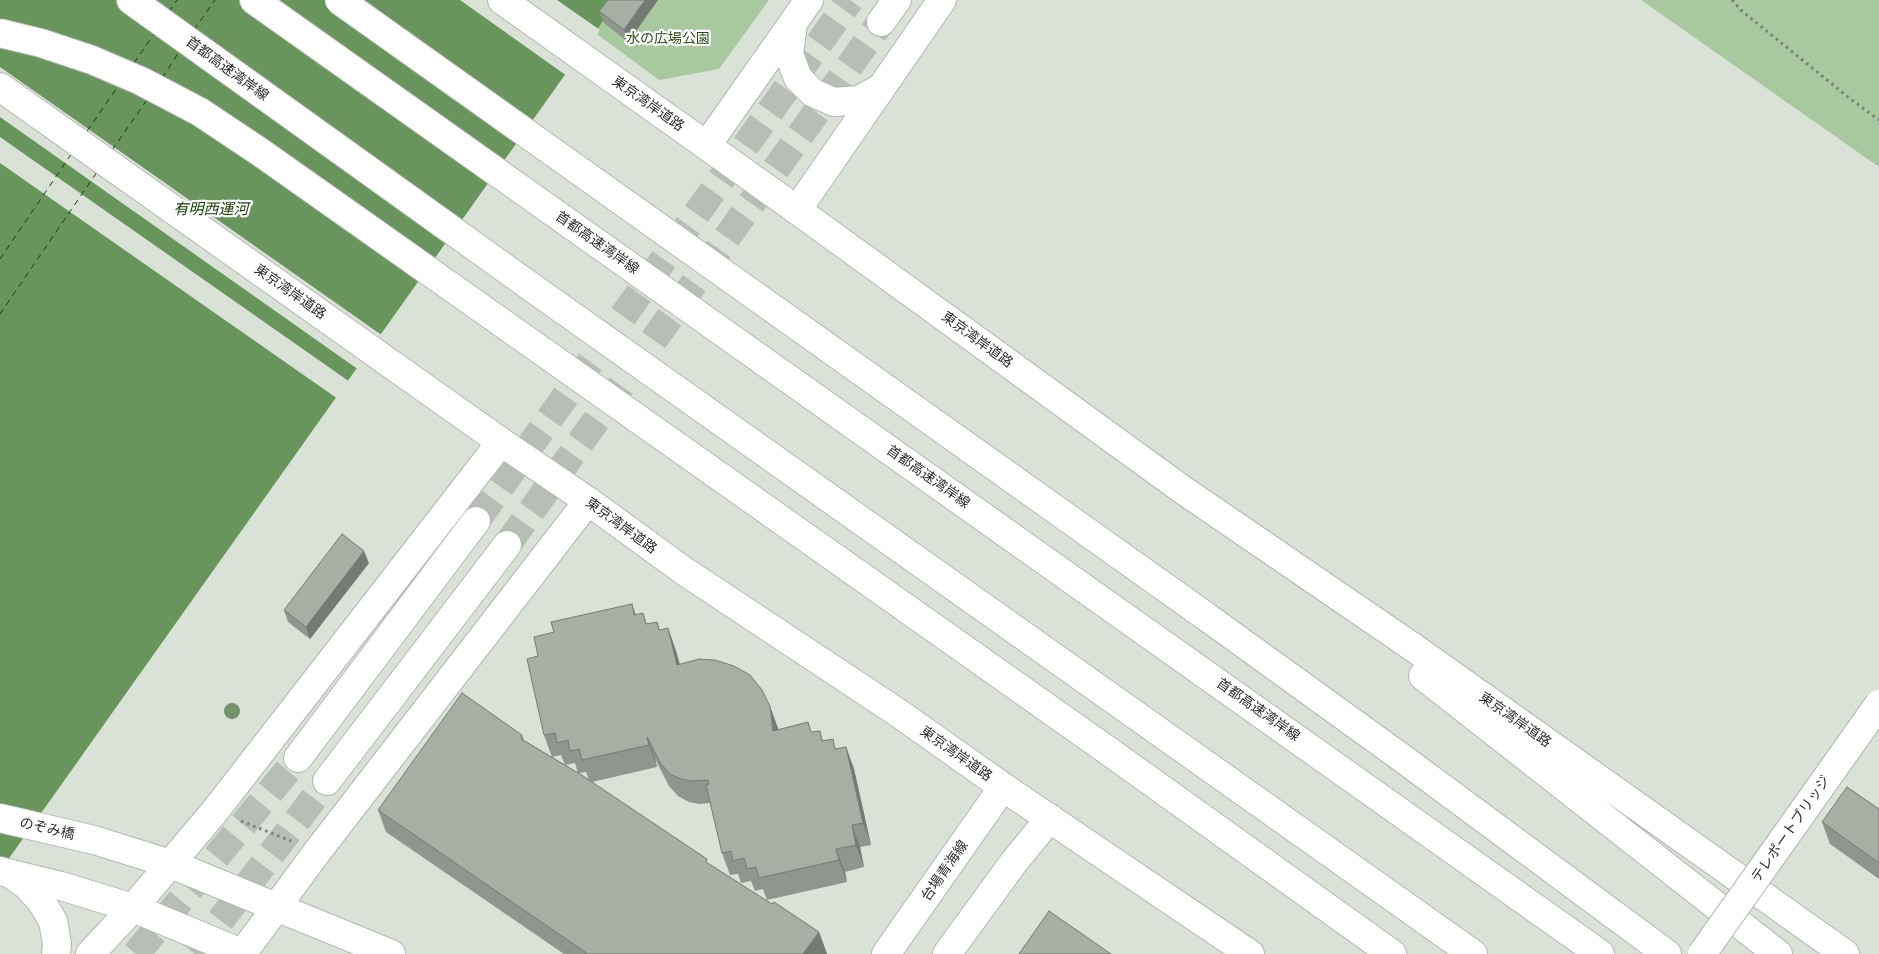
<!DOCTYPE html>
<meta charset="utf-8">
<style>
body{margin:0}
canvas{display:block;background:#dae2d8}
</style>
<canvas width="1879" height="954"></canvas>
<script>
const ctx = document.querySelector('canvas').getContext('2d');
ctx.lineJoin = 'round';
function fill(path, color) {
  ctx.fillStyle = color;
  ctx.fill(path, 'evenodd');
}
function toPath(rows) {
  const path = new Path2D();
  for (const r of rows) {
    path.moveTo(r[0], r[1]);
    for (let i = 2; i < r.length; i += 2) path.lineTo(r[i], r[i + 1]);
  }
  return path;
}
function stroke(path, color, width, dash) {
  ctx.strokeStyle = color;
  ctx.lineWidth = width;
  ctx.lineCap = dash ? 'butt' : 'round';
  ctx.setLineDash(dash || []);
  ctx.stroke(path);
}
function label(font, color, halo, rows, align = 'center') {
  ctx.font = font + ' Rubik,"Noto Sans JP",sans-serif';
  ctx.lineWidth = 4.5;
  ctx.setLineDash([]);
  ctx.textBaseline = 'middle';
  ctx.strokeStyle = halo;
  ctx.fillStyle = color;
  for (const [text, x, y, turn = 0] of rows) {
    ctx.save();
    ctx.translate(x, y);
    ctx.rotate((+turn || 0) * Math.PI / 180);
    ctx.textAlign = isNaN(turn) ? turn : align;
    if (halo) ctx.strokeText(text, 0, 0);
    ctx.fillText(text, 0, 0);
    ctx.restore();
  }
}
fill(toPath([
 [615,0,769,0,719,69,659,80,593,31],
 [1641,0,1879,0,1879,167]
]), '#a8c89f');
fill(toPath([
 [0,0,618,0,0,871]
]), '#68955c');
fill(toPath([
 [460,0,557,0,600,30,567,76],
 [0,67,383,336,359,370,0,117],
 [0,137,350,382,338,399,0,163]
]), '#dae2d8');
stroke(toPath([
 [169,12,177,0],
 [194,30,215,0],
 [134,63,154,34],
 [162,78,179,52],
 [87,131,119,85],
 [112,150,147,100],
 [0,259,72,153],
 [0,314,97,172]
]), '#154203', 1, [6, 5]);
stroke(toPath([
 [476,521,850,0],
 [507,545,881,22],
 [136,954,298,758],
 [195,954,327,781]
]), '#b7beb5', 28, [28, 14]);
const secondary = toPath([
 [881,22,897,0],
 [793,23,789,54,798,78,813,93,834,102,859,100,879,89],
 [707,145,809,0],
 [797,210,942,0],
 [298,758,476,521],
 [327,781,507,545],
 [0,818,94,840,171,864,391,954],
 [0,871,61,886,133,908,244,954],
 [12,875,25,884,41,901,53,921,57,944,56,954],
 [90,954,133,908,215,811,501,442],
 [242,954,317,852,588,501],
 [886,954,1003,787],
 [947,954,1014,862,1050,818]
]);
const highway = toPath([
 [131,0,534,289,1473,954],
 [254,0,1600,954],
 [502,0,797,210,1183,490,1417,650,1845,954],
 [0,87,501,442,588,501,684,571,897,712,1003,787,1250,954],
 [1204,615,1402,758,1667,954],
 [1423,676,1778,954],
 [1107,750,1392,954]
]);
stroke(secondary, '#b1b9af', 30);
stroke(highway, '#b1b9af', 30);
stroke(toPath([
 [1732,0,1742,11,1848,97,1879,120],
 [241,821,291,841]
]), '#7b8079', 3, [2.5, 4]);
stroke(secondary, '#fff', 28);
stroke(highway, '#fff', 28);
const streetBridge = toPath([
 [1702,954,1879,704]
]);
const highwayBridge = toPath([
 [339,0,1204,615],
 [0,33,41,43,92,60,141,81,200,112,260,152,1107,750]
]);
stroke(streetBridge, '#b1b9af', 30, []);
stroke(highwayBridge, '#b1b9af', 30, []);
stroke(streetBridge, '#fff', 28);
stroke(highwayBridge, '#fff', 28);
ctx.fillStyle = '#76926d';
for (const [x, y] of [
 [232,711]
]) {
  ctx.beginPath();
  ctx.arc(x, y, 8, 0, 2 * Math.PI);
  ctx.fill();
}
fill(toPath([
 [658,0,628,42,604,23,599,11],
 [369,563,310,639,288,622,284,610],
 [632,604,636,614,647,624,657,622,660,630,668,628,676,651,680,664,778,728,778,729,812,732,820,731,823,741,837,749,846,747,854,769,871,845,860,847,864,867,845,872,847,882,767,900,763,889,755,891,751,881,741,883,738,874,730,875,722,853,710,803,699,804,689,802,678,796,669,786,655,759,657,767,592,782,709,865,772,904,819,932,827,954,564,954,386,832,378,810,522,735,524,740,565,765,561,755,552,757,544,735,538,656,554,632],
 [575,763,578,773,565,765],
 [586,772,589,780,579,773],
 [1879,809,1879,879,1830,844,1822,822]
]), '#90968e');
fill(toPath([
 [645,0,658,0,628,42,624,30],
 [364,551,369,563,310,639,306,627],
 [668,628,676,651,685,687,677,665],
 [770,706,778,728,781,753,773,731],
 [647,737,655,759,657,767,649,745],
 [846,747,854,769,871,845,863,823],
 [852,825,860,847,864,867,856,845],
 [836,849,845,872,847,882,839,860],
 [819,932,827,954,803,954]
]), '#757a74');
const building = toPath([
 [608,0,645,0,624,30,599,11,608,0],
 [342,534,364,551,306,627,284,610,342,534],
 [632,604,634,615,643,613,646,624,657,622,659,630,668,628,677,665,699,659,715,660,734,666,750,675,762,690,770,706,773,731,808,722,811,732,820,731,822,741,833,739,835,749,846,747,863,823,852,825,856,845,836,849,839,860,759,878,756,867,747,869,744,858,733,861,731,851,722,853,706,785,709,784,708,780,691,781,681,779,670,774,661,764,647,737,649,745,582,760,579,749,570,751,568,740,557,743,555,733,544,735,527,659,538,656,534,637,554,632,551,622,632,604],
 [462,693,522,735,521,739,580,774,707,859,706,862,772,904,774,902,819,932,803,954,588,954,378,810,462,693],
 [1847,787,1879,809,1879,863,1822,822,1847,787],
 [1049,911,1111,954,1019,954,1049,911]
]);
fill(building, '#a7afa5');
stroke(building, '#757a74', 1);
label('14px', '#245116', '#fff', [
 ["水の広場公園",668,39]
]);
label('14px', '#2c2f2b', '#fff', [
 ["首都高速湾岸線",227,69,36],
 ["東京湾岸道路",648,104,35],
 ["首都高速湾岸線",597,243,35],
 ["東京湾岸道路",290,292,35],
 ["東京湾岸道路",977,340,36],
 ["首都高速湾岸線",928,477,35],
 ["東京湾岸道路",621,526,36],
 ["首都高速湾岸線",1258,710,35],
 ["東京湾岸道路",1515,720,35],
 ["東京湾岸道路",956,754,35],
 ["のぞみ橋",47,829,13],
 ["テレポートブリッジ",1791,829,-55],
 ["台場青海線",945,871,-55]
]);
label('italic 15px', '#154203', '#fff', [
 ["有明西運河",211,210]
]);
</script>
